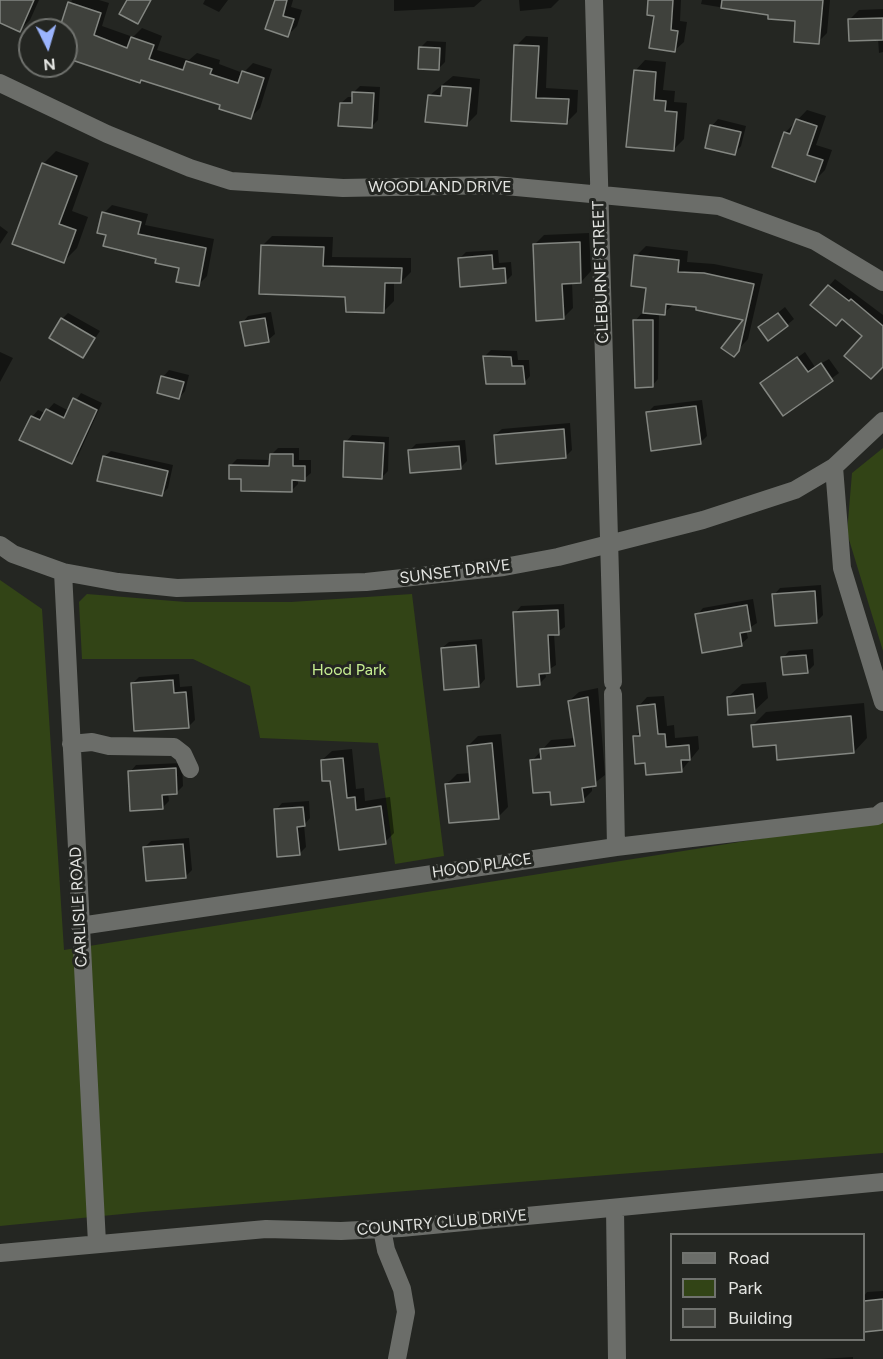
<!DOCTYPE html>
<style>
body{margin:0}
#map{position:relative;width:883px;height:1359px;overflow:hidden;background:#242622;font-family:Figtree,sans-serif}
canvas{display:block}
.legend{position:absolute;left:670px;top:1233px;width:195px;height:108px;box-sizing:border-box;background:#242622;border:2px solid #70726e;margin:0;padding:8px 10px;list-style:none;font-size:18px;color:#e3e4e1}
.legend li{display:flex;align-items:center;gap:12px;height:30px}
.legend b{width:30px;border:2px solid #70726e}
.north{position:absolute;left:18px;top:18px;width:60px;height:60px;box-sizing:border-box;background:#242622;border:2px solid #70726e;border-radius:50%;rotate:175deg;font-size:16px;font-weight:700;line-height:24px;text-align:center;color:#e3e4e1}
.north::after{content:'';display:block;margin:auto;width:21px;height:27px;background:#9bb4fd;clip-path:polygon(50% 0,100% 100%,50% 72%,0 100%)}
</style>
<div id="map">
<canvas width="883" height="1359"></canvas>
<ul class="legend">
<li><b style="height:8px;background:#6b6d69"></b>Road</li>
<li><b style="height:16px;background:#324416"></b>Park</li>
<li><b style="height:16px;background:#3f413c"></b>Building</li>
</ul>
<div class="north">N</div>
</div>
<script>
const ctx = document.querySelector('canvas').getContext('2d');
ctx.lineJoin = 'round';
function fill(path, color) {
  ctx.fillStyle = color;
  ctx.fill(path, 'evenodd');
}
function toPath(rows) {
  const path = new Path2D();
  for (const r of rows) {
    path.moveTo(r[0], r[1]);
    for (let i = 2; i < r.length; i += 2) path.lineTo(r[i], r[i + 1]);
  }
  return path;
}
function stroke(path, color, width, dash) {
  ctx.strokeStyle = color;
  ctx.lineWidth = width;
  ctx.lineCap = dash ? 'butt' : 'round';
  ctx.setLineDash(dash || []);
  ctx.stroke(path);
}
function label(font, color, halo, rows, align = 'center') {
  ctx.font = font + ' Figtree,sans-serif';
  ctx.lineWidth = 6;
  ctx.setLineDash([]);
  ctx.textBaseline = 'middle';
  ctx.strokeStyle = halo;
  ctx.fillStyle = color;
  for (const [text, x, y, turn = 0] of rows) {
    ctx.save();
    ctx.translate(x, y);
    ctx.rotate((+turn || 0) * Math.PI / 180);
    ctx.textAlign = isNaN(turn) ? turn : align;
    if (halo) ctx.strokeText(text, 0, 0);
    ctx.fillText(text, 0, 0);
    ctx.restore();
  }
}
fill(toPath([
 [883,448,883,651,847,533,852,473],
 [0,580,42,609,64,950,883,819,883,1153,143,1212,0,1226],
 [87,594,186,602,291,602,412,594,444,856,395,864,378,743,260,738,250,686,193,659,82,659,79,602]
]), '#324416');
fill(toPath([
 [0,0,39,0,30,20,20,30,0,21],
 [72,0,99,0,109,3,102,26,133,37,142,28,162,36,157,50,189,60,197,53,220,60,219,64,243,73,253,63,272,69,260,108,250,118,222,104,142,79,140,82,66,57,66,30,60,30],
 [128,0,152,0,138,22],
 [205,0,228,0,219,12,203,4],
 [277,0,293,0,291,7,302,10,297,26,288,35],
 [394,0,482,0,474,7,394,11],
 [519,0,559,0,551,8,520,11],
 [650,0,681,0,680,21,687,22,684,42,674,51],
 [702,0,830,0,827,33,818,42,797,20,701,4],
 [883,9,883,52,879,53,878,38,850,19,859,10],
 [526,36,548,37,546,88,578,90,577,112,567,122,513,120,516,46],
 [427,41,446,42,445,62,439,68,420,48],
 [645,60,666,62,663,90,675,91,674,102,687,103,684,139,674,149,635,71],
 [453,76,480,79,477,114,467,124,429,96],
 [360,86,380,87,378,120,371,127,341,103,348,97,353,97,354,92],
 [807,110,826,116,816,145,832,150,825,170,815,180,785,133],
 [718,119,746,126,741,146,735,153,712,126],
 [56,151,89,163,72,211,88,217,77,248,64,261,43,164],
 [112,205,148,214,145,225,214,239,207,276,198,285,180,266,107,234,104,213],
 [0,226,8,232,0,244],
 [589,233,591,271,581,282,572,282,573,308,563,318,534,245,544,235],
 [272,236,333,237,332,257,411,258,411,272,401,282,394,282,394,301,384,311,346,295,262,246],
 [646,246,688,251,687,262,714,264,763,274,748,339,733,355,745,319,698,306,675,303,664,313,659,313,658,379,652,386,635,321,641,314,651,314,648,287,636,256],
 [498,250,499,263,511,262,512,275,505,282,459,259,466,252],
 [835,279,883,315,883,365,864,336,842,317,829,286],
 [785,307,794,319,787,325,760,327],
 [271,312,275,334,268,340,242,323,248,316],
 [68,313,100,331,83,356,62,319],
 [491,350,517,351,518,360,529,360,530,376,524,383,485,356],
 [0,352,13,358,0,382],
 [805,352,815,367,829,359,839,373,783,414,762,384],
 [169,370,189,375,185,391,179,398,163,377],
 [81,393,102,403,78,456,71,463,32,417,38,410,45,413,54,403,69,411],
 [702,400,707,436,700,443,647,413,654,406],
 [570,423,572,450,565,457,495,435,502,429],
 [352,435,389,437,388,471,382,477,346,442],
 [465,440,467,461,460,468,410,450,416,444],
 [278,448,299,448,299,460,311,460,311,473,304,479,298,479,298,484,292,490,243,478,230,466,237,459,271,460,271,455],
 [111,451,173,465,168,488,161,495,104,457],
 [821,585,823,615,817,621,774,595,780,588],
 [753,599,757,623,746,630,748,638,741,644,697,615,703,608],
 [564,604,565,627,554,634,556,665,545,672,546,677,539,684,515,613,521,606],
 [482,639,485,679,479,686,442,648,449,642],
 [813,649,814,665,807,672,783,658,789,651],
 [179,674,180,687,192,686,195,720,188,727,133,683,139,677],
 [766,682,768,698,754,711,728,697,742,684],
 [598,688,605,775,592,785,592,791,583,800,551,790,532,761,551,740,575,738,569,701,579,692],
 [664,696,667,726,674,725,675,738,698,736,699,749,681,771,647,761,634,737,641,731,638,707,647,697],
 [864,703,867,738,854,752,777,743,753,725,766,712],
 [501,734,508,807,498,817,447,784,457,774,471,773,468,746,478,736],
 [352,749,356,789,364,788,365,801,390,797,394,833,385,842,340,848,331,779,322,760,332,751],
 [182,763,183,786,176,793,168,793,169,801,162,808,130,772,136,765],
 [309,801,310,818,304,825,306,847,299,854,276,810,282,803],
 [189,838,192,870,186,876,144,848,151,841],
 [883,1291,883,1328,864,1330,864,1296,867,1292],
 [853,1357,853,1359,821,1359]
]), '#0007');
const building = toPath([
 [0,0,34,0,20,32,0,23,0,0],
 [127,0,151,0,138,24,119,14,127,0],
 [275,0,287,0,283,16,294,19,288,37,265,29,275,0],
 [648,0,673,0,671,30,678,31,675,52,649,48,654,16,647,15,648,0],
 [722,0,823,0,819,44,794,42,795,21,768,19,768,15,721,8,722,0],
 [68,2,101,13,94,35,127,48,131,37,154,45,149,59,183,70,186,61,212,69,210,74,238,83,242,71,264,78,251,119,219,109,220,105,141,80,140,83,66,58,66,30,59,30,68,2],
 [883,18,883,40,849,41,848,19,883,18],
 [514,45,539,46,536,98,569,99,567,124,511,121,514,45],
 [419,47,440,48,439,70,418,69,419,47],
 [634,70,656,72,654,100,666,101,665,111,677,112,674,151,626,147,634,70],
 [442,86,471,88,467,126,425,122,428,95,441,96,442,86],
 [352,92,374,93,372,128,338,126,340,103,352,103,352,92],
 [796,119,817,126,807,155,823,160,815,182,772,167,784,132,790,134,796,119],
 [710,125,741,132,735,155,705,148,710,125],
 [42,163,77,176,59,224,76,230,64,263,12,244,42,163],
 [102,212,141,222,138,234,206,248,199,286,176,282,179,268,155,263,156,259,103,246,106,235,97,233,102,212],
 [580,242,581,283,562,284,564,319,536,321,533,244,580,242],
 [261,245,324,247,323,266,402,268,401,283,385,283,384,313,346,312,345,297,259,294,261,245],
 [492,255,493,269,505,268,506,283,460,287,458,258,492,255],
 [634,255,679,260,678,272,704,273,754,284,739,351,734,357,721,348,743,320,696,310,696,307,666,304,665,315,643,313,646,288,631,286,634,255],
 [828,285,849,301,851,299,883,326,883,367,871,379,844,356,862,336,842,319,836,326,810,305,828,285],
 [778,313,788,326,768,341,758,327,778,313],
 [61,318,95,338,83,358,49,338,61,318],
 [265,318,269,342,245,346,240,322,265,318],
 [633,320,653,320,653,387,635,388,633,320],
 [483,356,511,357,512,366,523,366,525,384,486,384,483,356],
 [797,357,808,372,821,363,833,381,783,416,760,383,797,357],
 [161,376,184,382,179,399,157,393,161,376],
 [73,398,97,410,72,464,19,440,31,416,40,420,46,409,64,418,73,398],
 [696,406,701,444,651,451,646,412,696,406],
 [564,429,566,458,496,464,494,435,564,429],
 [344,441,384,443,382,479,343,477,344,441],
 [459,446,461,469,410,473,408,450,459,446],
 [270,454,293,454,293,466,305,466,305,481,292,480,292,492,241,491,241,479,229,479,229,465,269,466,270,454],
 [103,456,168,471,162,496,97,481,103,456],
 [815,591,817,623,775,626,772,594,815,591],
 [747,605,751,631,740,633,742,646,702,653,695,614,747,605],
 [558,610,559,635,548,635,550,673,539,674,540,685,517,687,513,612,558,610],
 [476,645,479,687,444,690,441,648,476,645],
 [806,655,808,673,783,675,781,657,806,655],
 [173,680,174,693,186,692,189,728,134,731,131,683,173,680],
 [753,694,755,713,728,715,727,697,753,694],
 [588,697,596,786,582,788,584,802,551,805,550,792,533,793,530,760,541,759,540,749,575,746,568,701,588,697],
 [655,704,658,734,665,734,666,747,689,745,690,760,681,760,682,772,646,775,645,763,635,764,633,736,640,736,637,706,655,704],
 [851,716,854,753,777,760,776,745,753,747,751,725,851,716],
 [492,743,499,819,449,823,445,784,470,782,467,746,492,743],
 [343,758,347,798,355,797,356,810,381,806,386,844,339,850,330,781,322,781,321,760,343,758],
 [176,768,177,794,162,795,163,809,130,811,128,771,176,768],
 [303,807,305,826,297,827,300,855,277,857,274,809,303,807],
 [183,844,186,878,146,881,143,847,183,844],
 [883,1299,883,1330,864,1332,864,1301,883,1299]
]);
fill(building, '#3f413c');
stroke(building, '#848782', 1.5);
stroke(toPath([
 [594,0,613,682],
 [0,83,107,134,190,168,231,181,343,188,495,185,719,206,815,241,883,282],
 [834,467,842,568,883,702],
 [0,545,13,554,63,572,118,582,177,588,366,582,504,567,558,557,703,520,795,490,834,467,883,421],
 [63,572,97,1243],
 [613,694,616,847],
 [71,744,92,742,109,746,174,747,183,754,190,769],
 [80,926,616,847,877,816,883,811],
 [615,1208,617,1359],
 [382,1229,386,1250,402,1289,406,1312,397,1359],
 [0,1253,266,1229,341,1231,401,1228,883,1182]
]), '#6b6d69', 18);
label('16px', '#e3e4e1', '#242622', [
 ["WOODLAND DRIVE",440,187],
 ["CLEBURNE STREET",601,272,-92],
 ["SUNSET DRIVE",455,572,-7],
 ["HOOD PLACE",482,866,-8],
 ["CARLISLE ROAD",79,907,-93],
 ["COUNTRY CLUB DRIVE",442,1223,-5]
]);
label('16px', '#c7ef92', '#242622', [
 ["Hood Park",349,670]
]);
</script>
